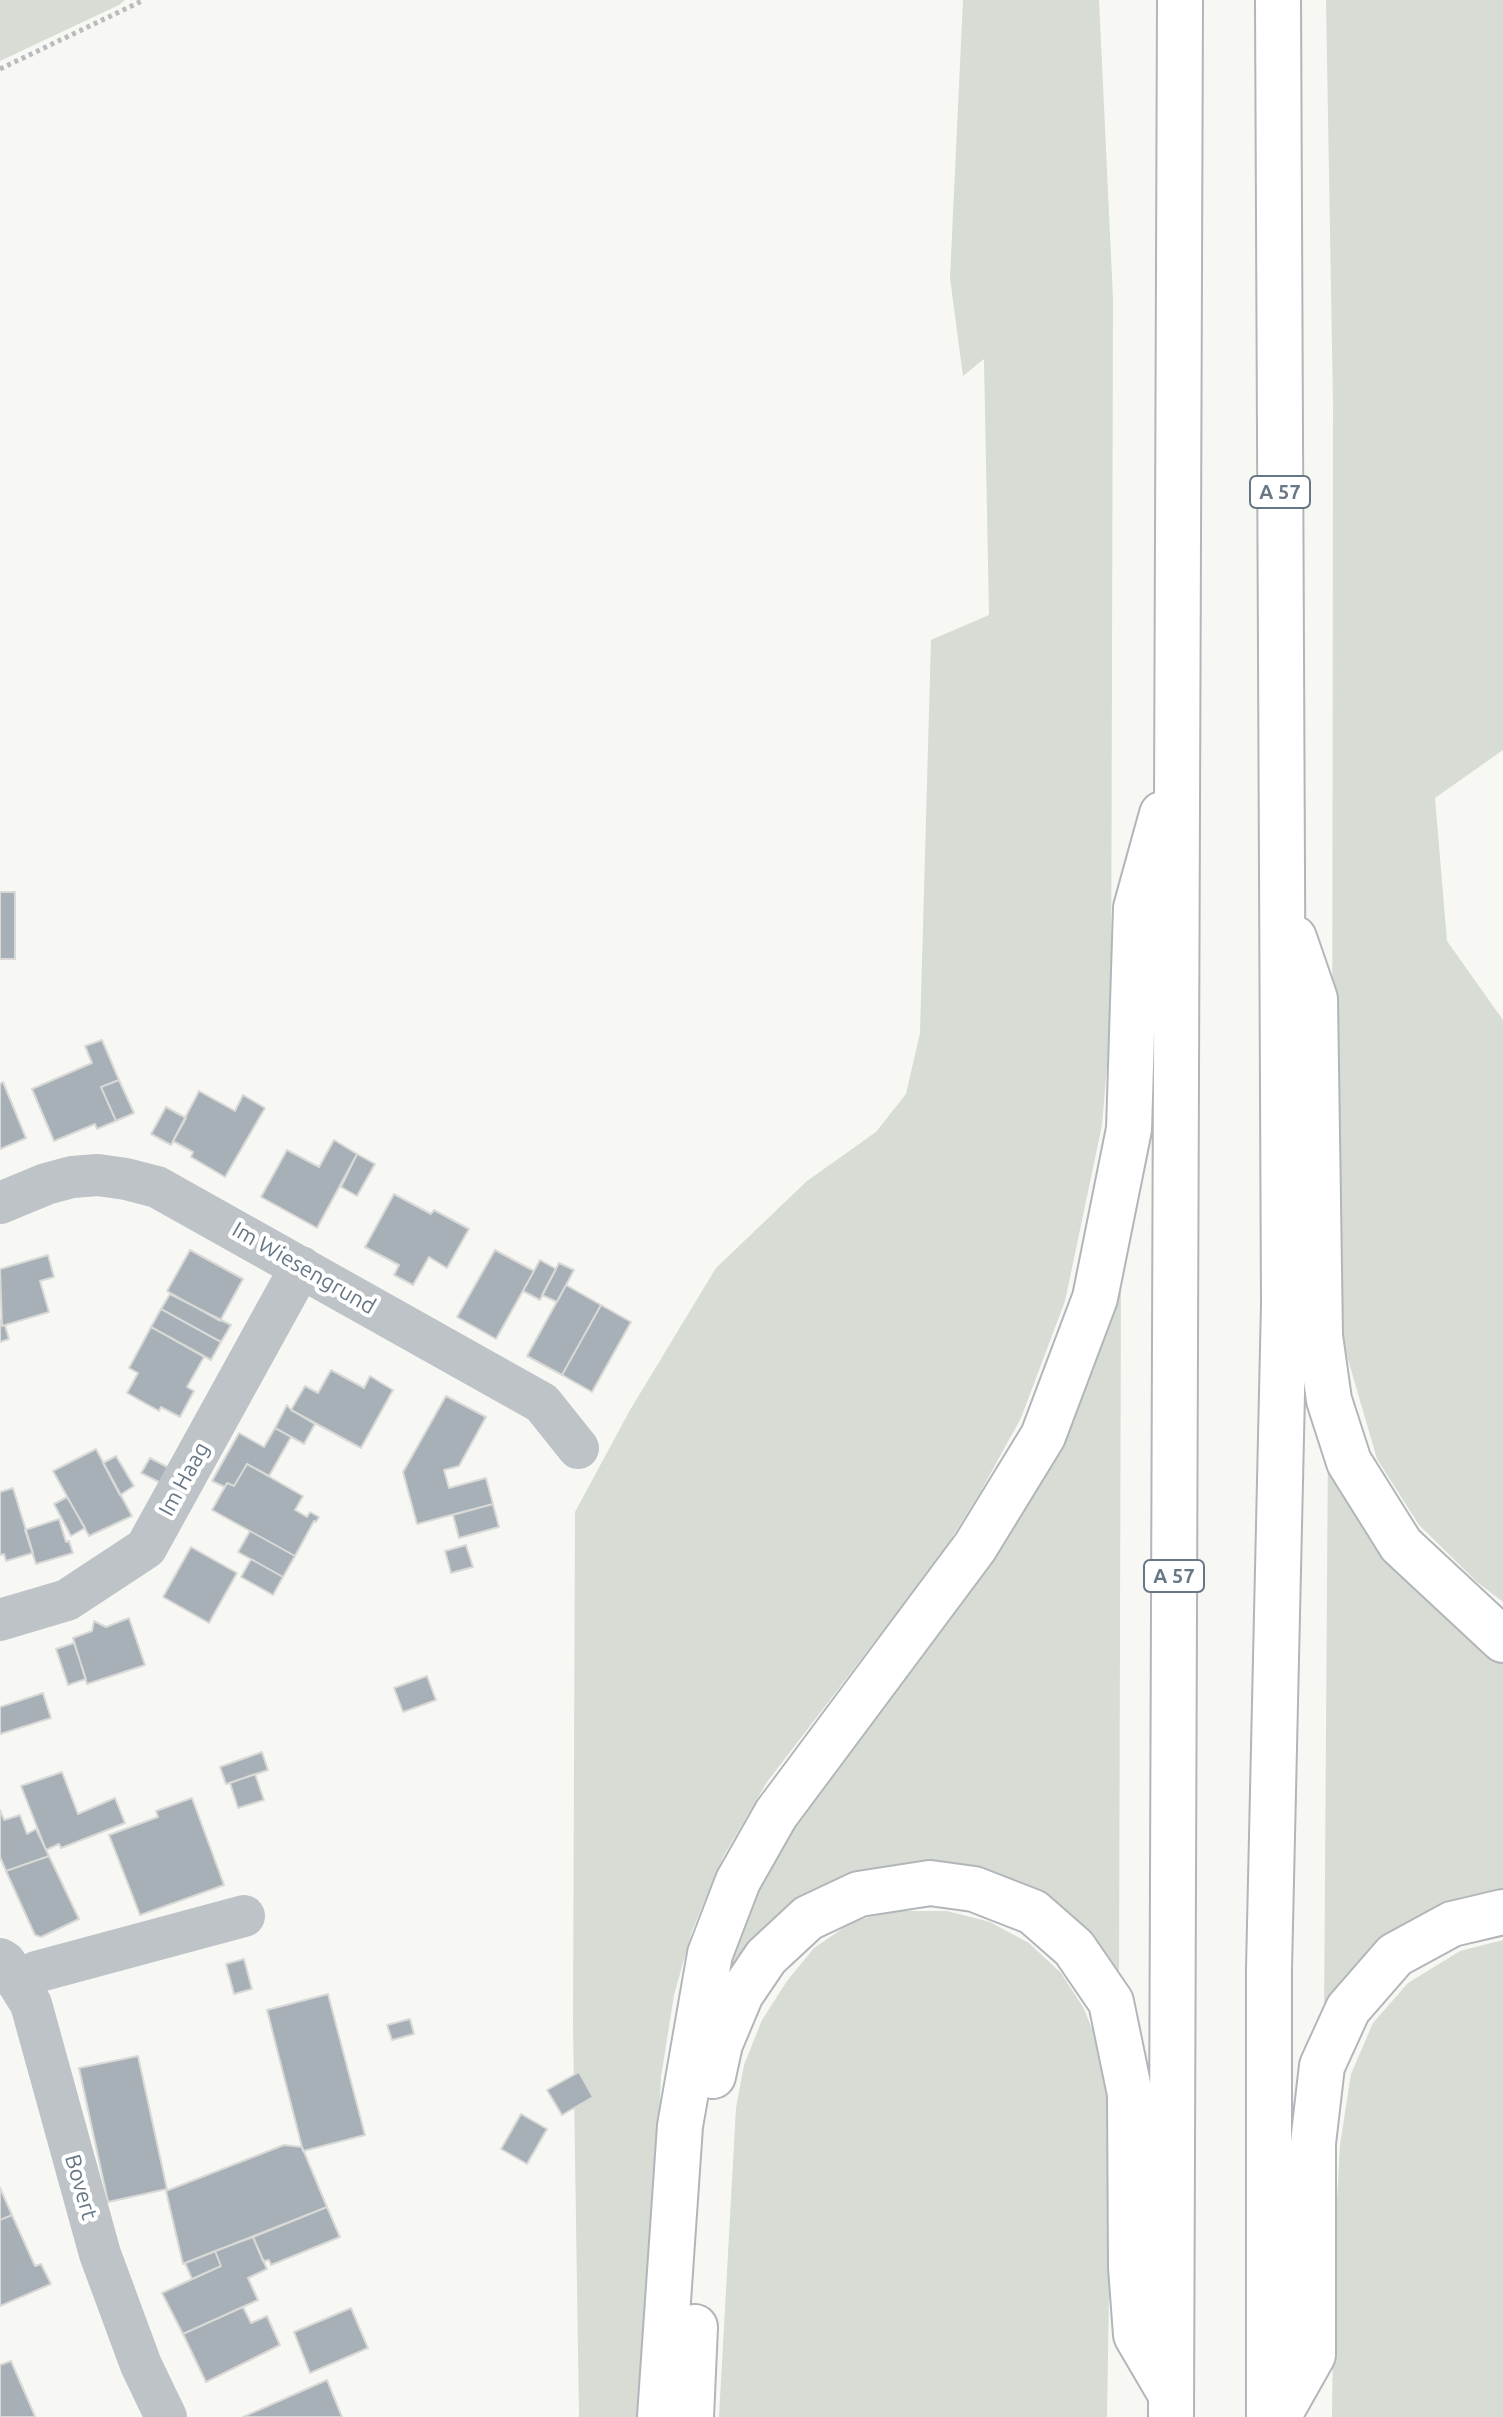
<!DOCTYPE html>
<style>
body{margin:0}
canvas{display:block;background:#f7f7f4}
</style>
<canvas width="1503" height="2417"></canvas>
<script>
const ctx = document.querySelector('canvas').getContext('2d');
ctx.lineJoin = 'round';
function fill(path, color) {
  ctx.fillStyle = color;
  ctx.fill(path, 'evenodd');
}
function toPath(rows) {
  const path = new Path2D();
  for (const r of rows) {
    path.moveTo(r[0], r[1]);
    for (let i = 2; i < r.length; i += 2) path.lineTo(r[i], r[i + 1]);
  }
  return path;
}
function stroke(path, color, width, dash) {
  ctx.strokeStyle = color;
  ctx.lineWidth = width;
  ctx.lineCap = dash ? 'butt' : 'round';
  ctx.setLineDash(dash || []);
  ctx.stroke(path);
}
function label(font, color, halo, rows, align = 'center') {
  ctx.font = font + ' Ubuntu,sans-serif';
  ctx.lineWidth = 8;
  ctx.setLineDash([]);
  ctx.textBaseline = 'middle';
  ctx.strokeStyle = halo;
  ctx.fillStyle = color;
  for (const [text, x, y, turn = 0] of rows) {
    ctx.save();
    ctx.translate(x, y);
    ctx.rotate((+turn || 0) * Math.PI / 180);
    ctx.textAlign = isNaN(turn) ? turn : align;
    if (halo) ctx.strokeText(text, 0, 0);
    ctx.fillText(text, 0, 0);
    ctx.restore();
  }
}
fill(toPath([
 [0,0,125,0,119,5,0,61],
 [963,0,1099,0,1113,299,1111,1020,1102,1125,1065,1301,1021,1418,978,1496,941,1555,767,1782,723,1857,692,1931,674,1995,661,2077,653,2254,637,2417,579,2417,573,2023,575,1512,630,1410,716,1268,807,1181,876,1132,906,1094,920,1033,931,640,989,615,984,359,963,376,950,278],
 [1326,0,1503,0,1503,750,1435,798,1447,941,1503,1020,1503,1602,1477,1582,1419,1525,1377,1459,1345,1349,1332,1246,1333,404],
 [1121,1267,1119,1979,938,1865,731,1979,724,1963,739,1920],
 [1328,1441,1503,1656,1503,1896,1324,2023],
 [890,1911,947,1911,990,1922,1029,1943,1061,1973,1083,2007,1100,2048,1108,2097,1110,2229,1107,2417,719,2417,736,2108,744,2065,762,2020,787,1981,814,1948,852,1922],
 [1503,1940,1503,2417,1332,2417,1334,2255,1340,2145,1351,2074,1373,2023,1408,1983,1460,1951]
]), '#d7dcd4');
const building = toPath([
 [0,892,15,892,15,959,0,959,0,892],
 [102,1040,119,1080,101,1087,116,1121,97,1129,95,1124,54,1141,32,1089,92,1063,85,1046,102,1040],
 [119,1080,134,1113,116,1121,101,1087,119,1080],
 [3,1082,26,1138,0,1149,0,1084,3,1082],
 [199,1091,235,1111,243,1095,265,1108,225,1177,191,1157,193,1152,173,1141,199,1091],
 [166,1107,186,1118,171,1145,151,1134,166,1107],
 [334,1140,357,1154,317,1228,261,1197,287,1150,319,1167,334,1140],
 [357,1154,375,1164,357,1196,341,1187,357,1154],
 [394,1194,431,1214,434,1210,469,1229,447,1268,429,1257,413,1285,394,1275,399,1265,365,1247,394,1194],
 [190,1250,243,1279,220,1321,167,1291,190,1250],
 [495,1250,534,1271,496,1339,457,1317,495,1250],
 [48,1255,54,1277,40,1281,49,1312,2,1326,0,1269,48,1255],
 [540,1260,556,1269,540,1300,523,1291,540,1260],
 [559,1263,574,1270,557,1302,542,1295,559,1263],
 [566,1285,601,1305,562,1375,527,1356,566,1285],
 [170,1294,231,1325,221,1342,161,1309,170,1294],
 [601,1305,631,1322,592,1392,562,1375,601,1305],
 [161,1309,221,1342,211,1360,151,1327,161,1309],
 [0,1320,2,1326,5,1325,9,1339,0,1342,0,1320],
 [151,1327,204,1357,187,1387,194,1391,180,1417,161,1407,159,1411,127,1393,138,1373,129,1368,151,1327],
 [331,1370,364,1388,370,1376,393,1390,361,1448,291,1410,305,1386,318,1393,331,1370],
 [446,1396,486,1417,459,1466,444,1470,449,1488,486,1478,493,1504,417,1524,403,1472,446,1396],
 [287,1405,291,1410,315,1424,304,1444,275,1428,287,1405],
 [275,1428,291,1437,269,1476,247,1464,234,1486,227,1483,225,1487,212,1481,239,1433,264,1447,275,1428],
 [96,1449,132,1516,89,1536,53,1471,96,1449],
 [116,1456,134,1486,120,1495,103,1463,116,1456],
 [150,1458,171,1469,163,1484,141,1473,150,1458],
 [247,1464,303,1496,295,1510,307,1517,310,1512,319,1517,316,1522,314,1521,295,1556,212,1510,227,1483,234,1486,247,1464],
 [13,1488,33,1553,6,1561,4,1554,0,1555,0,1492,13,1488],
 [67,1497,85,1528,71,1536,54,1504,67,1497],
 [493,1504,499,1527,459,1538,453,1515,493,1504],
 [59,1519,66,1542,69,1541,73,1553,36,1564,25,1530,59,1519],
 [250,1531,295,1556,283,1577,238,1552,250,1531],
 [466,1545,473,1567,451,1573,445,1551,466,1545],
 [191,1547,237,1573,209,1623,163,1597,191,1547],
 [251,1559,283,1577,273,1595,241,1577,251,1559],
 [129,1618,145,1665,87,1684,73,1638,92,1631,94,1621,106,1627,129,1618],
 [74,1643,86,1679,68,1685,56,1649,74,1643],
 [427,1676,436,1700,403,1712,394,1688,427,1676],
 [43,1693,51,1718,0,1734,0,1707,43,1693],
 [262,1752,268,1770,226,1784,220,1767,262,1752],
 [62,1772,78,1814,115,1798,125,1823,61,1848,59,1844,46,1850,21,1786,62,1772],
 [255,1774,264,1800,238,1808,230,1783,255,1774],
 [192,1798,224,1885,140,1915,109,1835,158,1817,156,1811,192,1798],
 [0,1810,4,1820,20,1815,27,1834,36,1829,49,1856,6,1871,0,1857,0,1810],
 [49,1856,79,1919,41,1937,35,1935,6,1871,49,1856],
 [244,1959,252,1989,234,1994,226,1964,244,1959],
 [328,1994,365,2135,303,2151,267,2010,328,1994],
 [410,2019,414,2034,392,2040,387,2025,410,2019],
 [138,2056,167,2189,108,2202,79,2068,138,2056],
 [579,2072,593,2097,562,2115,547,2090,579,2072],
 [521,2114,547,2129,527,2164,501,2149,521,2114],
 [284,2145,302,2147,327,2207,183,2264,166,2191,284,2145],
 [0,2188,12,2215,0,2220,0,2188],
 [327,2207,340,2237,271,2265,269,2260,263,2261,253,2237,327,2207],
 [12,2215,35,2266,41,2264,51,2284,0,2306,0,2220,12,2215],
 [253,2237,267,2269,248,2278,258,2300,183,2334,162,2293,221,2266,215,2251,253,2237],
 [215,2251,221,2266,192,2279,185,2263,215,2251],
 [243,2307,251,2323,267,2316,280,2345,206,2382,183,2334,243,2307],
 [351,2308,368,2348,310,2373,294,2332,351,2308],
 [11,2361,35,2416,33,2417,0,2417,0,2365,11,2361],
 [327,2380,342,2417,243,2417,327,2380]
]);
fill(building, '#a7b0b6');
stroke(building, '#d9d9d7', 2);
const highway = toPath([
 [1294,938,1315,999,1320,1336,1329,1400,1349,1462,1401,1545,1503,1640],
 [713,2076,720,2044,741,1994,766,1957,808,1918,859,1894,930,1883,974,1889,1033,1912,1074,1948,1111,2002,1130,2094,1131,2267,1136,2335,1170,2393],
 [660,2417,680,2126,710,1954,738,1881,776,1814,975,1547,1043,1436,1095,1298,1129,1129,1136,908,1162,814],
 [691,2417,695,2327],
 [1171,2417,1180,0],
 [1269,2417,1269,1969,1284,1304,1278,0],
 [1278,2417,1313,2355,1313,2143,1322,2066,1348,2009,1395,1955,1452,1924,1503,1912]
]);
stroke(highway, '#b2b6ba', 48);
stroke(toPath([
 [0,69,144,0]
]), '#b9bcbf', 5, [4, 4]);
stroke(toPath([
 [0,1203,46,1184,72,1177,98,1175,126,1179,157,1187,542,1403,578,1448],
 [0,1620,67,1600,146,1548,301,1267],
 [0,1959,5,1962,31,2004,100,2254,141,2365,166,2417],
 [17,1982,36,1972,244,1916]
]), '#bec3c7', 42);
stroke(highway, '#fff', 44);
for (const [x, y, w] of [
 [1280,492,60],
 [1174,1576,60]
]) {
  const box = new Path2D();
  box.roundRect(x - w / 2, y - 16, w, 32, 6);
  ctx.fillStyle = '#fff';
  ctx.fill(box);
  stroke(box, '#677785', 2);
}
label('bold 20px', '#677785', null, [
 ["A 57",1280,492],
 ["A 57",1174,1576]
]);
label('22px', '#677785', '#fff', [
 ["Im Wiesengrund",304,1268,30],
 ["Im Haag",184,1479,-61],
 ["Bovert",81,2187,74]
]);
</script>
